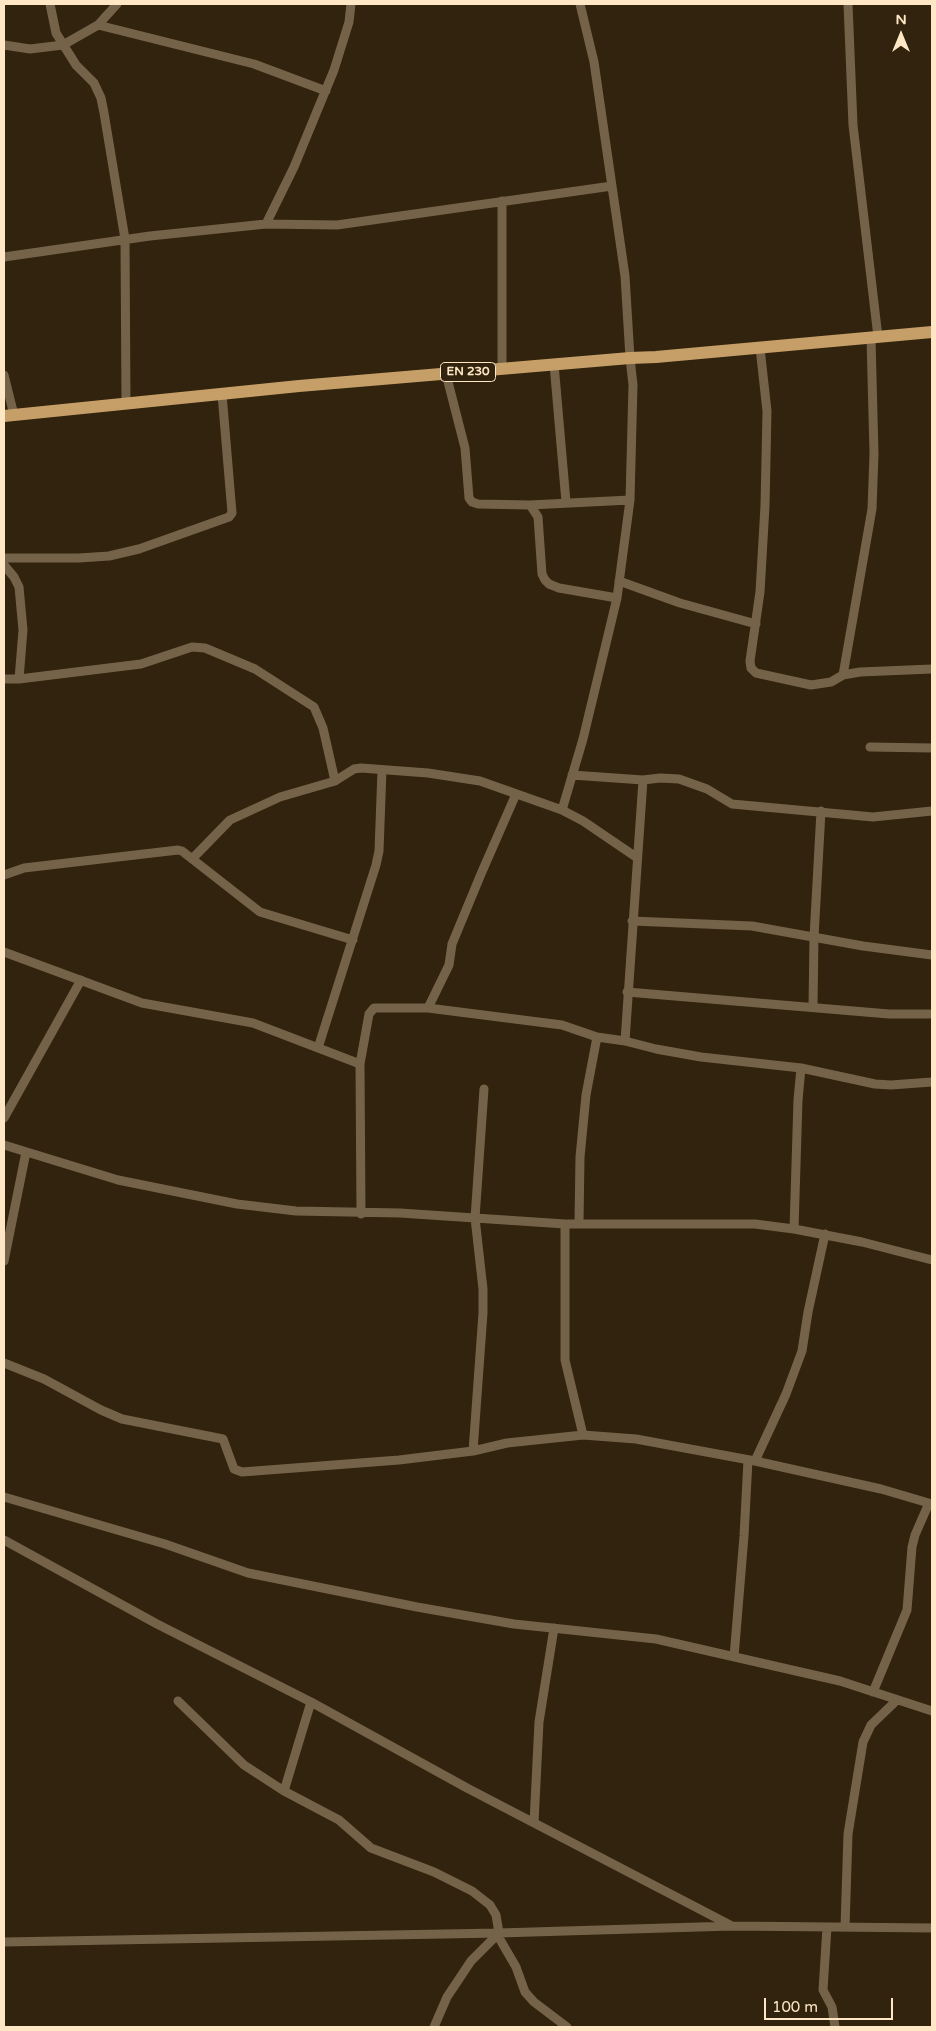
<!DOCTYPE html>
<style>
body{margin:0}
#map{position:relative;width:936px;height:2031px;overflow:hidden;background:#31230d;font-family:"Varela Round",sans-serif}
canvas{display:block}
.frame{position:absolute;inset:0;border:5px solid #ffe7c6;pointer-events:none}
.north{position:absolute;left:876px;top:10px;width:50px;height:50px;-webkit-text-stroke:4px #31230d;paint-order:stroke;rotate:0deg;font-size:14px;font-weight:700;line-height:20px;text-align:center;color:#ffe7c6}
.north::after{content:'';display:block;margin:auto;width:18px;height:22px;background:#ffe7c6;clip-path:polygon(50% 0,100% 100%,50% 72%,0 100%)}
.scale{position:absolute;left:764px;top:1998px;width:129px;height:22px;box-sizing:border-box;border:2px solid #ffe7c6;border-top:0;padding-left:6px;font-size:15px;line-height:18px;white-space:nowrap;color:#ffe7c6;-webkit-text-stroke:4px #31230d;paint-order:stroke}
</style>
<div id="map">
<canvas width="936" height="2031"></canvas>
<div class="frame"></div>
<div class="north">N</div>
<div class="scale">100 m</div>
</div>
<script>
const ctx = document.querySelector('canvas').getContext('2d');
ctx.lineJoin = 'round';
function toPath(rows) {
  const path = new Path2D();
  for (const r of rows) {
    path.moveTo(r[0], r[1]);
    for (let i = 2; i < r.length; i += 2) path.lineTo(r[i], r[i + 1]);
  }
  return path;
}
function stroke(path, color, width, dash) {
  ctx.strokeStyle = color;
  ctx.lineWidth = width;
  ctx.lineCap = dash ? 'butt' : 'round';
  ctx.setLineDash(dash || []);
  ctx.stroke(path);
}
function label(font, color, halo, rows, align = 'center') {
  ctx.font = font + ' "Varela Round",sans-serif';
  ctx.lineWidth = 4.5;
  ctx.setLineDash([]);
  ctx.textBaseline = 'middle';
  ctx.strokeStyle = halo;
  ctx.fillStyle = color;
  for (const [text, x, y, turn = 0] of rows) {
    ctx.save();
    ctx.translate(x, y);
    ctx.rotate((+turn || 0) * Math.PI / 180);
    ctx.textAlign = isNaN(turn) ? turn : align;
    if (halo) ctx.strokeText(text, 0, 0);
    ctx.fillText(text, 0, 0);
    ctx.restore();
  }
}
stroke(toPath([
 [50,4,56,33,76,65,94,83,101,98,104,113,125,239,126,403],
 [848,4,853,125,878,337],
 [98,25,254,64,326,91],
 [4,45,30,49,63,45,98,25,117,4],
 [502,201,502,369],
 [266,224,294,167,334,70,349,22,351,4],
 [4,257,150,236,266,224,337,225,612,186],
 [760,348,767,411,765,506,760,592,750,661,751,668,756,673,811,685,831,682,843,675,860,672,932,669],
 [554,364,566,502],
 [446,374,465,448,469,498,472,502,478,504,530,505,538,517,542,574,545,580,549,584,559,588,617,598],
 [4,375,14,415],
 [530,505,630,500],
 [4,558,79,558,109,556,139,549,229,517,232,513,222,394],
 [4,565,14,577,19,587,23,630,19,679],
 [619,581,680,603,756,624],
 [843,675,872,509,874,454,871,338],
 [4,679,19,679,141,664,192,647,205,648,255,669,314,707,323,728,335,781],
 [870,747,932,748],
 [572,775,643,780,660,778,679,779,707,789,732,804,873,817,932,811],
 [562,810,583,739,617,598,630,500,633,385,630,358,625,276,594,62,580,4],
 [192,859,230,820,280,797,335,781,354,769,361,768,428,773,480,781,562,810,583,821,636,857],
 [4,875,24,868,178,850,182,851,260,912,353,940],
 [632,921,752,926,863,946,932,955],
 [4,952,142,1003,253,1023,360,1064],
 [627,992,889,1014,932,1014],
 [813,1007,814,937,821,811],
 [428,1008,449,965,452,944,481,874,516,794],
 [625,1041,643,780],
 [318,1048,376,865,379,851,382,770],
 [4,1118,81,980],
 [4,1145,118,1180,237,1204,296,1211,400,1213,565,1224,755,1224,794,1229,862,1242,932,1260],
 [361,1214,360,1064,369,1014,374,1008,428,1008,562,1025,597,1037,625,1041,656,1049,701,1057,801,1068,875,1084,891,1085,932,1082],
 [579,1223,580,1157,586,1095,597,1037],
 [565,1224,565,1360,583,1435],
 [794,1229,798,1100,801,1068],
 [4,1261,26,1152],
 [4,1363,44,1379,101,1410,122,1419,223,1439,234,1469,242,1472,399,1460,473,1451,507,1443,583,1435,636,1439,755,1461,881,1489,932,1504],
 [473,1451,483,1313,483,1289,475,1218,484,1089],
 [755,1461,786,1394,802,1351,808,1312,825,1234],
 [4,1497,165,1544,248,1573,417,1607,514,1624,656,1639,840,1681,932,1711],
 [4,1540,157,1624,311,1702,467,1788,730,1925],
 [734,1657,744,1536,748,1460],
 [873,1692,907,1610,912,1547,915,1535,929,1503],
 [178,1701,244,1765,284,1791,339,1820,371,1848,434,1872,472,1891,490,1905,496,1915,499,1933,471,1961,447,1997,434,2027],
 [284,1791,311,1702],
 [534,1823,539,1722,554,1628],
 [827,1927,823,1990,832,2007,835,2027],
 [845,1927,848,1834,863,1742,871,1725,897,1700],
 [498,1936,516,1967,525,1992,534,2002,567,2027],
 [4,1942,499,1933,732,1926,932,1928]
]), '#756349', 9);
stroke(toPath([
 [4,416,299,386,630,358,656,357,932,332]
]), '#c69f68', 12);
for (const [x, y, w] of [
 [468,372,55]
]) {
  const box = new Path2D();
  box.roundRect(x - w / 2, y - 9.5, w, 19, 4);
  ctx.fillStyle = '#31230d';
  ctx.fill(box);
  stroke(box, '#ffe7c6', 1);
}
label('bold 12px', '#ffe7c6', null, [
 ["EN 230",468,372]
]);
</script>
